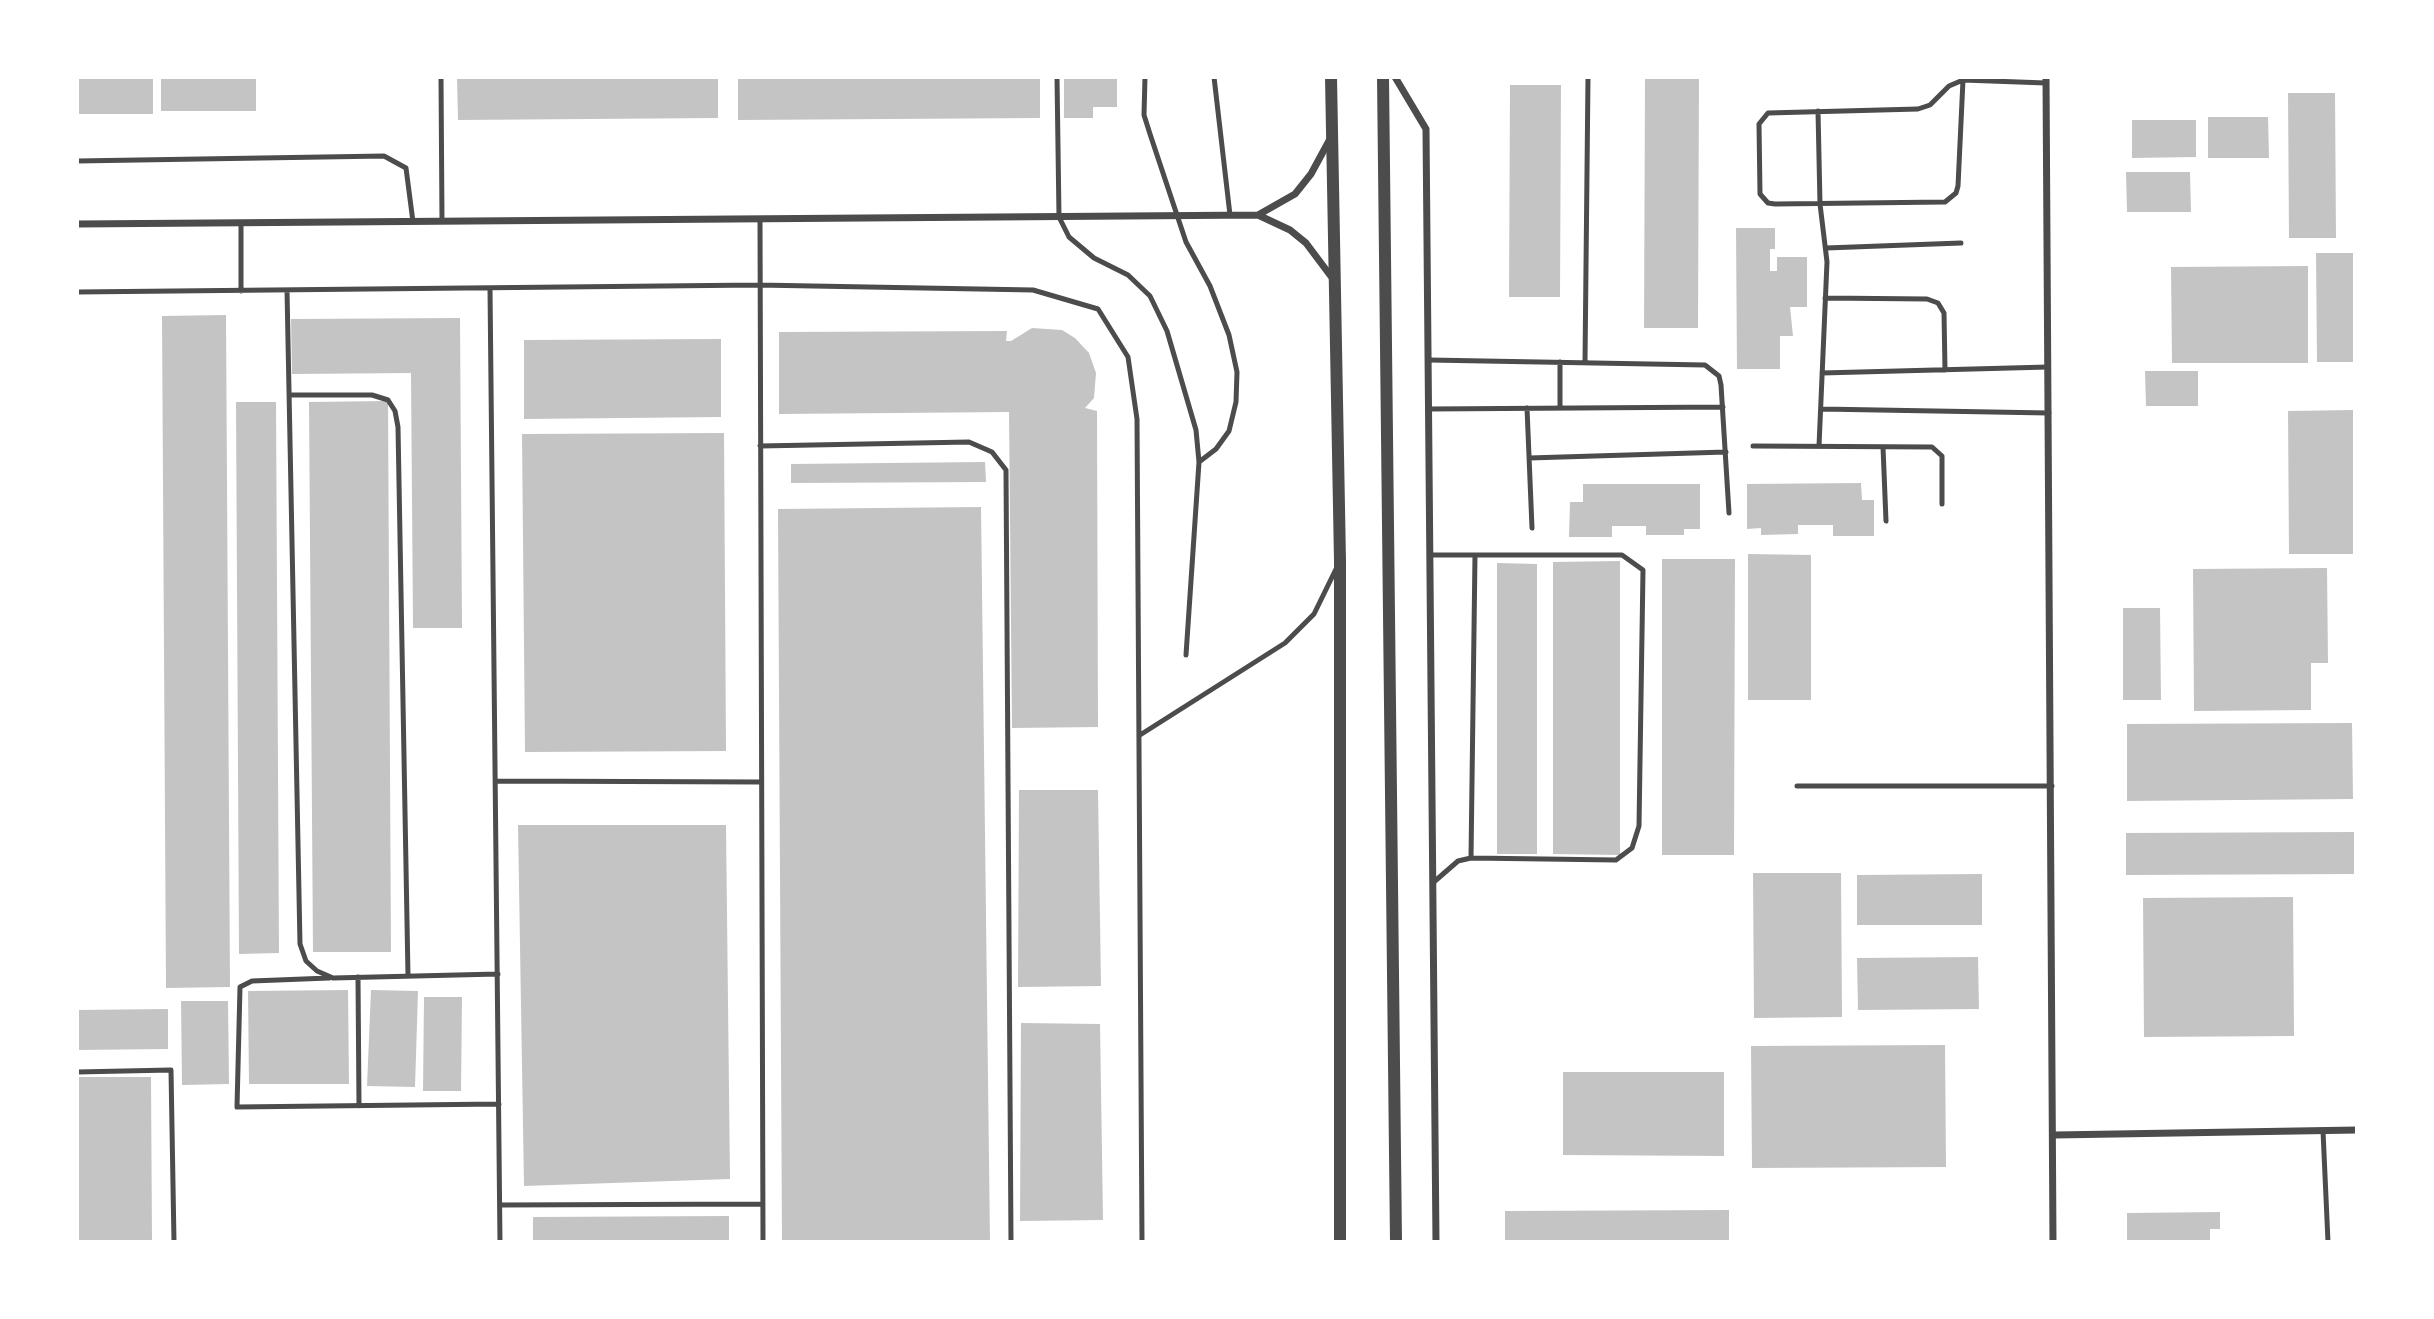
<!DOCTYPE html>
<style>
body{margin:0}
#map{position:relative;width:2434px;height:1319px;overflow:hidden;background:#fff;font-family:"DM Sans",sans-serif}
canvas{display:block}
.frame{position:absolute;inset:0;border:79px solid #fff;pointer-events:none}
</style>
<div id="map">
<canvas width="2434" height="1319"></canvas>
<div class="frame"></div>
</div>
<script>
const ctx = document.querySelector('canvas').getContext('2d');
ctx.lineJoin = 'round';
function fill(path, color) {
  ctx.fillStyle = color;
  ctx.fill(path, 'evenodd');
}
function toPath(rows) {
  const path = new Path2D();
  for (const r of rows) {
    path.moveTo(r[0], r[1]);
    for (let i = 2; i < r.length; i += 2) path.lineTo(r[i], r[i + 1]);
  }
  return path;
}
function stroke(path, color, width, dash) {
  ctx.strokeStyle = color;
  ctx.lineWidth = width;
  ctx.lineCap = dash ? 'butt' : 'round';
  ctx.setLineDash(dash || []);
  ctx.stroke(path);
}
fill(toPath([
 [77,77,153,77,153,114,77,114],
 [161,77,256,77,256,111,161,111],
 [457,77,718,77,718,118,458,120],
 [738,77,1040,77,1040,118,738,120],
 [1064,77,1117,77,1117,107,1093,107,1093,118,1064,118],
 [1645,77,1699,77,1698,328,1644,328],
 [1510,85,1561,85,1560,297,1509,297],
 [2288,93,2335,93,2336,238,2289,238],
 [2208,117,2268,117,2269,158,2208,158],
 [2132,120,2196,120,2196,157,2132,158],
 [2126,172,2190,172,2191,212,2127,212],
 [1736,228,1775,228,1775,249,1770,249,1770,271,1777,271,1777,257,1807,257,1807,307,1790,307,1793,336,1780,336,1780,369,1737,369],
 [2316,253,2353,253,2353,362,2317,362],
 [2308,266,2308,363,2172,363,2171,267],
 [226,315,230,987,166,988,162,316],
 [460,318,462,628,413,628,411,373,292,374,291,319],
 [1032,328,1062,330,1075,338,1089,353,1096,373,1094,398,1085,408,1097,411,1098,727,1012,728,1009,412,779,414,779,332,1007,331,1006,341,1011,341],
 [721,339,721,417,524,419,524,340],
 [2145,371,2198,371,2198,406,2146,406],
 [388,401,391,952,313,952,309,402],
 [236,402,276,402,279,953,239,954],
 [2353,410,2353,554,2289,554,2288,411],
 [724,433,726,751,525,752,522,434],
 [985,462,986,482,791,483,791,464],
 [1861,483,1862,500,1874,500,1874,536,1833,536,1833,525,1798,525,1798,534,1761,535,1761,528,1747,529,1747,484],
 [1583,484,1700,484,1700,529,1684,529,1684,535,1646,535,1646,526,1612,526,1612,537,1569,537,1570,502,1583,502],
 [981,507,990,1242,782,1242,778,509],
 [1748,554,1811,555,1811,700,1748,700],
 [1662,559,1735,559,1734,855,1662,855],
 [1620,561,1620,855,1553,854,1553,562],
 [1497,563,1537,564,1537,854,1497,854],
 [2327,568,2328,663,2311,663,2311,710,2194,711,2193,569],
 [2123,608,2160,608,2161,700,2123,700],
 [2352,723,2353,799,2127,801,2127,724],
 [1019,790,1098,790,1101,986,1018,987],
 [518,825,726,825,730,1179,524,1186],
 [2354,832,2354,874,2126,875,2126,833],
 [1753,873,1841,873,1842,1017,1754,1018],
 [1982,874,1982,925,1857,925,1857,875],
 [2293,897,2294,1036,2144,1037,2143,898],
 [1978,957,1979,1009,1858,1010,1857,958],
 [348,990,349,1084,249,1084,248,991],
 [371,990,418,991,415,1087,367,1086],
 [424,997,462,997,461,1091,423,1091],
 [181,1001,228,1001,229,1084,182,1085],
 [168,1009,168,1049,77,1050,77,1010],
 [1021,1023,1100,1024,1103,1220,1020,1221],
 [1945,1045,1946,1167,1752,1168,1751,1046],
 [1563,1072,1724,1072,1724,1156,1563,1155],
 [77,1077,151,1077,152,1242,77,1242],
 [1729,1210,1729,1242,1505,1242,1505,1211],
 [2220,1212,2220,1229,2210,1229,2210,1242,2127,1242,2127,1213],
 [729,1216,729,1242,533,1242,533,1217]
]), '#c4c4c4');
stroke(toPath([
 [441,77,442,221],
 [1057,77,1059,217,1069,237,1094,258,1128,275,1150,296,1167,331,1196,430,1199,462,1186,655],
 [1145,77,1144,115,1150,134,1186,242,1210,286,1229,335,1237,372,1236,402,1229,431,1216,449,1199,462],
 [1214,77,1230,215],
 [1963,80,1958,186,1956,193,1945,202,1775,204,1768,203,1760,194,1759,124,1768,113,1918,109,1930,105,1949,86,1963,80],
 [1963,80,2046,83],
 [1818,111,1820,204,1827,262,1819,446],
 [77,161,384,156,406,168,413,222],
 [760,219,763,1242],
 [1826,248,1961,243],
 [490,288,500,1242],
 [287,290,300,944,306,961,317,971,333,978,498,974],
 [241,291,241,224],
 [77,292,758,285,1033,290,1098,309,1128,357,1137,419,1142,1242],
 [1825,298,1927,299,1938,303,1944,313,1945,370],
 [1429,360,1705,365,1719,376,1721,385,1729,513],
 [1585,362,1588,77],
 [1822,373,2048,367],
 [289,395,372,395,388,400,395,411,398,427,408,976],
 [1527,408,1532,528],
 [1560,408,1560,362],
 [1430,409,1723,407],
 [1821,409,2049,413],
 [760,446,969,442,992,452,1006,470,1011,1242],
 [1753,446,1932,447,1942,456,1942,504],
 [1883,447,1886,521],
 [1529,458,1726,452],
 [1431,555,1622,555,1643,570,1639,826,1632,848,1616,860,1471,858,1458,861,1435,881],
 [1140,735,1285,643,1314,614,1337,567],
 [496,781,760,782],
 [1797,786,2052,786],
 [1471,858,1475,555],
 [358,977,359,1106],
 [329,978,252,981,240,987,237,1107,499,1104],
 [77,1072,171,1070,174,1242],
 [2323,1131,2328,1242],
 [500,1205,762,1204]
]), '#4c4c4c', 5);
stroke(toPath([
 [1395,77,1426,129,1436,1242],
 [2046,77,2053,1242],
 [1258,215,1295,194,1311,174,1330,139],
 [77,224,1258,215,1290,230,1306,243,1333,279],
 [2055,1135,2357,1130]
]), '#4c4c4c', 7);
stroke(toPath([
 [1331,77,1340,561,1340,1242],
 [1383,77,1396,1242]
]), '#4c4c4c', 12);
</script>
